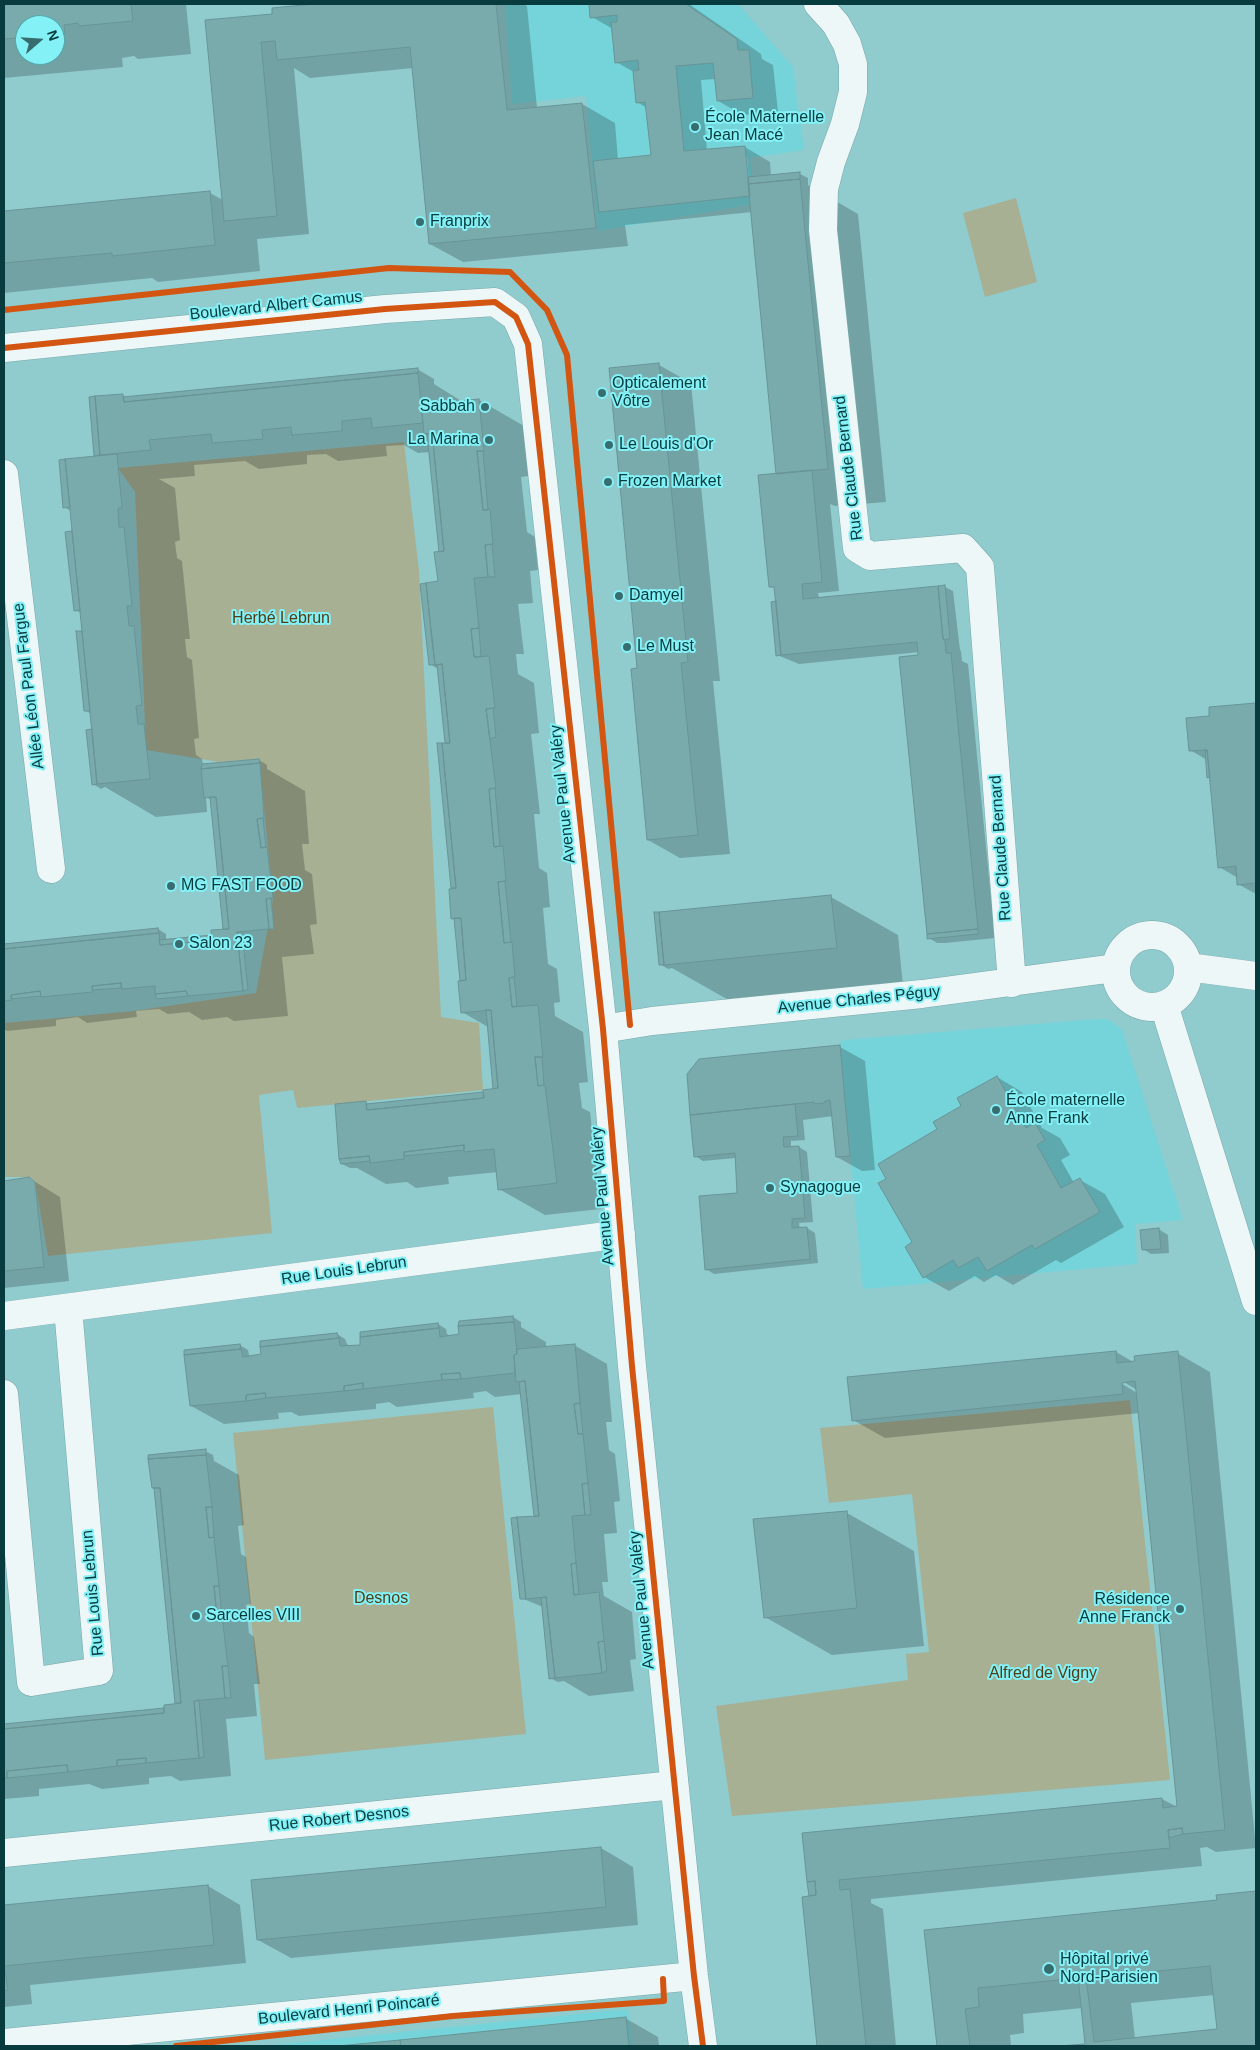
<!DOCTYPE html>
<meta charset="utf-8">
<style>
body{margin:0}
#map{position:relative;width:1260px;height:2050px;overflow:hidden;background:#90cbce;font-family:Arial,sans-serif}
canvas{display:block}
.frame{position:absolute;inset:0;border:5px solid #083b3d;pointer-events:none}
.north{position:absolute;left:15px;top:15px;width:50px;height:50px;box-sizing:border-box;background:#84f1f6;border:1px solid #52a8ac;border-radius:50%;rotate:71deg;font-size:14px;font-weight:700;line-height:20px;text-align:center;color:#083b3d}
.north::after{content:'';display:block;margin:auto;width:18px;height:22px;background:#386d70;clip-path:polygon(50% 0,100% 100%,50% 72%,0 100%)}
</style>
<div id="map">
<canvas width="1260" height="2050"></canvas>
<div class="frame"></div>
<div class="north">N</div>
</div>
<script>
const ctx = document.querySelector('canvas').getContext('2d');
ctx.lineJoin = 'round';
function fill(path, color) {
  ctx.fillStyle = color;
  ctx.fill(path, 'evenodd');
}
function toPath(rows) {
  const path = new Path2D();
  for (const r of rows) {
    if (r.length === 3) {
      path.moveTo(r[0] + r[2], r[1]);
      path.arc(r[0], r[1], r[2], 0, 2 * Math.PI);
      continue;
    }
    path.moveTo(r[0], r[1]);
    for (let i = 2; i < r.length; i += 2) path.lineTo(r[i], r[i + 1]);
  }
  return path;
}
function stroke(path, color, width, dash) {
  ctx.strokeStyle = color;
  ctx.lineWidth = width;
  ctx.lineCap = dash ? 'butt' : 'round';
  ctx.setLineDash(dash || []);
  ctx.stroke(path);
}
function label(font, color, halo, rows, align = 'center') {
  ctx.font = font + ' Arial,sans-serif';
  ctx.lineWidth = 4;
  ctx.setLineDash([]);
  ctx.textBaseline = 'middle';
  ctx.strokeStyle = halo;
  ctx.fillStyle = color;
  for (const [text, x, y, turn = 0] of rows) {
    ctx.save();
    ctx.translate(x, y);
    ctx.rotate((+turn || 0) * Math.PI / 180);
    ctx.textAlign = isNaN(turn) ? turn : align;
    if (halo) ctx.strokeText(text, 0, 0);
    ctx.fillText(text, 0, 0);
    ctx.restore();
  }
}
fill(toPath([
 [505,4,738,4,793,67,804,150,750,158,755,204,598,231,586,96,512,104],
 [1096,1019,1106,1019,1113,1022,1122,1030,1183,1220,1135,1224,1137,1264,863,1289,840,1043,844,1040],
 [628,2009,632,2046,263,2046]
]), '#75d4d9');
fill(toPath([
 [1016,198,1037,282,985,297,963,213],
 [404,442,419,571,441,1017,479,1023,483,1090,297,1108,293,1090,259,1095,272,1233,48,1256,35,1182,29,1177,4,1177,4,1023,133,1011,256,993,273,898,259,759,219,762,146,750,135,492,118,468],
 [1130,1400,1170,1780,732,1816,716,1706,908,1680,906,1654,929,1652,912,1494,829,1503,820,1428],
 [493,1407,526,1734,265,1760,233,1433]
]), '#a7b093');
fill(toPath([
 [4,4,186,4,191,54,138,59,134,56,122,58,123,67,4,78],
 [25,25,55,25,55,55,25,55],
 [324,4,523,4,527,6,537,108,582,104,615,123,618,160,653,156,647,108,637,102,634,72,616,62,613,29,592,17,590,4,689,4,761,54,762,59,773,65,778,112,743,115,718,101,716,79,701,80,707,151,745,147,770,162,771,176,800,174,808,178,808,185,858,214,886,502,835,506,830,504,839,591,818,593,819,599,945,587,953,591,960,650,961,651,962,661,968,664,995,938,945,943,937,943,929,938,920,652,799,664,777,655,776,589,771,586,777,475,752,212,625,225,628,246,463,262,430,244,413,68,310,78,294,68,309,234,257,239,260,271,158,282,152,278,4,293,4,213,210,193,223,200,206,21,273,15,273,9],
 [745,157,747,157,749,179,747,179],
 [659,365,691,383,720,681,713,681,730,854,680,858,648,840,638,669],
 [417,369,434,379,434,384,463,402,479,400,524,426,529,476,521,477,527,532,535,537,538,570,530,571,533,603,518,604,524,654,516,654,518,674,534,683,539,733,531,734,540,814,534,814,539,868,547,873,550,907,543,908,548,964,557,969,560,1002,554,1003,555,1016,583,1032,588,1082,579,1083,582,1108,590,1112,601,1209,545,1215,499,1189,498,1172,448,1177,449,1184,416,1188,407,1182,386,1184,357,1168,350,1168,342,1164,366,1103,369,1105,485,1094,497,1090,488,1027,462,1012,464,982,455,920,452,918,455,889,452,888,449,744,438,669,430,664,422,585,439,583,441,553,430,452,418,453,404,445,386,446,387,456,338,461,326,454,307,455,307,464,259,469,245,461,194,465,195,476,159,479,175,488,180,540,175,542,177,558,182,561,190,639,185,639,187,657,192,660,199,738,194,739,196,755,202,759,203,765,259,760,267,765,267,769,305,791,309,844,302,844,305,870,312,874,317,924,310,925,314,954,282,957,288,1016,234,1021,227,1017,202,1020,189,1012,168,1014,159,1009,136,1011,137,1017,87,1023,78,1017,56,1020,56,1026,7,1031,4,1029,4,945,158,929,166,934,166,939,169,941,211,936,224,930,211,800,206,797,207,812,156,817,105,787,101,789,93,784,93,730,91,714,85,710,83,632,81,613,75,610,71,511,64,507,98,457,95,455,123,396,126,398],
 [1256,704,1256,894,1238,884,1238,878,1219,867,1211,779,1208,777,1207,760,1190,750,1211,717,1210,709],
 [831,897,898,935,903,986,732,1002,672,968,668,969,660,964,655,913],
 [840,1047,865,1061,875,1170,862,1171,837,1157,833,1116,803,1120,805,1140,791,1141,791,1147,799,1147,807,1152,813,1222,799,1223,800,1229,807,1228,815,1233,818,1263,714,1274,706,1269,739,1194,736,1158,703,1161,695,1156,688,1074],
 [997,1077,1022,1092,1042,1128,1060,1138,1070,1155,1061,1160,1074,1183,1080,1180,1105,1194,1124,1227,1061,1263,1056,1260,1013,1285,996,1275,984,1282,975,1276,949,1291,924,1277,914,1243,888,1180,939,1129],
 [29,1178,60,1197,69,1281,4,1288,4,1183],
 [1160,1230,1168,1235,1169,1253,1151,1254,1143,1249,1142,1231],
 [513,1317,521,1322,521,1327,546,1342,546,1348,574,1345,607,1364,612,1422,606,1422,609,1450,615,1454,620,1501,614,1502,617,1533,604,1534,608,1582,602,1582,604,1596,632,1612,636,1659,630,1660,634,1691,589,1696,564,1681,558,1682,550,1678,543,1607,521,1598,537,1517,535,1516,522,1394,495,1397,486,1391,473,1393,474,1398,397,1407,389,1402,376,1404,376,1409,299,1416,291,1412,278,1413,279,1419,224,1424,191,1406,185,1351,240,1345,248,1350,249,1355,253,1357,337,1334,345,1339,347,1344,351,1347,362,1346,438,1324,446,1329,447,1334,451,1336,461,1335],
 [1116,1352,1135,1363,1177,1353,1210,1372,1256,1848,1216,1852,1207,1847,1200,1848,1202,1866,871,1899,871,1903,883,1909,896,2046,818,2046,804,1898,813,1897,809,1883,1162,1799,1179,1808,1140,1413,885,1438,853,1420],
 [1117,1378,1137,1390,1137,1393,1116,1380],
 [205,1451,213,1455,214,1461,239,1475,244,1525,238,1526,241,1554,246,1557,251,1604,246,1605,249,1633,254,1637,260,1684,254,1684,257,1716,226,1719,231,1776,180,1781,171,1776,149,1778,149,1784,102,1789,89,1784,39,1789,39,1796,4,1799,4,1725,166,1709,179,1704,176,1703,155,1489,153,1488],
 [847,1513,914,1551,924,1646,832,1655,765,1617],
 [601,1848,633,1867,638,1925,291,1958,258,1940],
 [208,1886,240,1905,246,1963,30,1985,32,2004,4,2007,4,1906],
 [1256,1892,1256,2046,1071,2046,1086,2045,1082,2008,1023,2014,1024,2033,1010,2035,1011,2046,938,2046,926,1931,1218,1901,1218,1896],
 [1214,1995,1218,2030,1135,2039,1131,2003],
 [625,2018,658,2037,659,2046,342,2046]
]), '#0003');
const building = toPath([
 [4,4,131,4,133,21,79,26,78,23,64,25,65,34,55,35,55,25,25,25,25,37,4,39,4,4],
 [314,4,496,4,507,110,582,103,596,228,429,244,410,47,277,60,275,41,261,42,277,216,224,221,205,20,272,14,272,8,314,4],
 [589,4,686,4,737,39,738,50,749,50,753,98,717,101,713,63,676,66,684,151,745,146,750,196,599,212,593,161,651,155,645,102,636,103,633,71,639,70,638,60,615,63,611,22,617,22,617,15,590,18,589,4],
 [800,172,800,179,748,184,748,177,800,172],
 [800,179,828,469,776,474,748,184,800,179],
 [210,191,215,245,112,256,112,253,4,263,4,211,210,191],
 [659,363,688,662,681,663,698,835,647,840,631,669,637,668,609,368,659,363],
 [418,368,418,373,124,402,123,397,418,368],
 [418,373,423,423,372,428,371,418,342,421,342,431,292,435,291,427,262,430,263,439,212,443,211,434,149,440,151,450,100,455,95,396,123,394,124,402,418,373],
 [95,396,100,455,94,456,89,397,95,396],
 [479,399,484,451,477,451,483,510,490,509,493,544,485,545,488,577,474,578,479,628,471,629,474,657,489,656,495,708,486,709,496,788,489,789,494,847,503,846,506,881,498,882,504,943,512,942,515,977,509,978,512,1007,538,1005,543,1057,535,1057,538,1086,545,1085,557,1183,498,1190,494,1149,464,1152,464,1145,404,1152,404,1159,370,1163,369,1156,339,1159,335,1104,366,1101,367,1110,484,1098,483,1090,498,1088,491,1010,461,1013,458,981,466,980,461,918,451,919,449,889,456,888,442,743,450,743,442,664,435,665,426,583,438,581,434,552,444,551,432,433,424,434,421,405,479,399],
 [432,433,444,551,439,552,427,434,432,433],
 [477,451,483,451,488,510,483,510,477,451],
 [117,454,122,507,118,509,119,527,124,527,132,606,127,606,129,626,134,626,142,705,136,706,138,724,144,724,150,779,97,784,65,459,117,454],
 [65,459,70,507,63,508,59,460,65,459],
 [812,470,822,582,802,584,803,599,938,586,943,639,945,640,946,653,951,653,978,929,927,934,899,657,918,655,917,642,781,655,774,587,769,587,758,475,812,470],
 [72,531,80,610,74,611,65,532,72,531],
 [492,544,495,577,488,577,485,545,492,544],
 [426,583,431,632,435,665,429,665,420,584,426,583],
 [945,585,950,638,945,640,943,639,938,586,945,585],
 [776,601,781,655,776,656,771,602,776,601],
 [479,628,481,657,474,657,471,629,479,628],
 [76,631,82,631,90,711,84,711,76,631],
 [442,664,450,743,445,743,437,665,442,664],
 [1256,703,1256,883,1237,885,1236,866,1218,868,1207,750,1189,751,1186,718,1209,716,1209,707,1256,703],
 [493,708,496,737,490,739,486,709,493,708],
 [92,729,97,784,92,785,86,730,92,729],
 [437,743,442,743,456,888,451,888,437,743],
 [1205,750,1207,750,1210,777,1207,778,1205,750],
 [259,759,260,763,201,769,202,764,259,759],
 [260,763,264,818,257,819,261,848,267,847,273,898,266,899,269,929,237,932,243,991,188,996,186,991,155,994,155,986,122,989,121,983,92,986,93,992,41,997,40,991,11,995,12,1000,4,1001,4,949,159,933,160,945,212,940,211,930,229,929,216,797,204,798,201,769,260,763],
 [495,788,500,846,494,847,489,789,495,788],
 [210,797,216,797,229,929,223,929,210,797],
 [263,818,266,847,261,848,257,819,263,818],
 [505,881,511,942,504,943,498,882,505,881],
 [831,895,837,948,664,965,659,912,831,895],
 [271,898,274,929,269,929,266,899,271,898],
 [654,912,659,912,664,965,659,965,654,912],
 [454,918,461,918,466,980,460,981,454,918],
 [158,928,159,933,4,949,4,944,158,928],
 [978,929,978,934,927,939,927,934,978,929],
 [237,932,242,932,248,990,243,991,237,932],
 [212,935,212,940,160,945,159,940,212,935],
 [514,977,517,1006,512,1007,509,978,514,977],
 [121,983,121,988,92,990,92,986,121,983],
 [40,991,41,996,11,999,11,995,40,991],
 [186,991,188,996,157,999,155,994,186,991],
 [486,1010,491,1010,498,1088,493,1089,486,1010],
 [840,1045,850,1156,836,1157,830,1100,825,1101,824,1103,815,1104,814,1102,690,1115,687,1074,699,1059,840,1045],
 [535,1057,542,1057,544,1085,538,1086,535,1057],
 [997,1076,1026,1128,1035,1123,1045,1140,1037,1145,1061,1188,1080,1178,1100,1212,1035,1249,1032,1245,987,1271,978,1257,958,1268,953,1260,923,1278,905,1247,912,1242,878,1183,886,1179,878,1164,937,1129,933,1122,961,1106,957,1098,997,1076],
 [483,1092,484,1098,367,1110,366,1104,483,1092],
 [795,1104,798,1136,783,1137,784,1147,799,1146,805,1218,792,1219,792,1228,807,1227,810,1259,705,1270,699,1196,737,1193,735,1153,694,1157,690,1115,795,1104],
 [464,1145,464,1150,404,1156,404,1152,464,1145],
 [369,1156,370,1161,341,1164,339,1159,369,1156],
 [29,1177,35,1182,44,1267,4,1271,4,1181,29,1177],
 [1159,1228,1161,1249,1142,1250,1140,1230,1159,1228],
 [513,1316,514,1322,458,1326,459,1321,513,1316],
 [514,1322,517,1354,514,1355,515,1373,461,1379,460,1373,441,1374,442,1380,363,1389,363,1383,344,1386,344,1391,266,1398,265,1393,246,1395,246,1401,190,1406,184,1355,241,1349,243,1357,261,1354,260,1347,339,1338,340,1346,360,1345,360,1337,439,1328,440,1337,459,1334,458,1326,514,1322],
 [438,1323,439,1328,360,1337,360,1332,438,1323],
 [337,1333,339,1338,260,1347,260,1341,337,1333],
 [240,1344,241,1349,184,1355,184,1350,240,1344],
 [575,1344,580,1403,574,1404,578,1434,583,1434,588,1483,582,1484,585,1515,572,1516,576,1563,571,1564,574,1595,599,1592,604,1641,598,1642,602,1673,555,1678,546,1597,526,1599,517,1517,539,1516,525,1381,516,1382,514,1355,517,1354,517,1349,575,1344],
 [1116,1351,1117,1363,1135,1361,1134,1356,1178,1351,1225,1830,1183,1834,1182,1828,1168,1830,1170,1848,839,1880,840,1890,850,1889,866,2046,817,2046,802,1897,816,1895,815,1881,807,1882,802,1833,1162,1798,1163,1808,1177,1806,1135,1381,1122,1383,1123,1394,852,1421,847,1377,1116,1351],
 [460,1373,461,1379,442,1380,441,1374,460,1373],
 [525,1381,539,1516,534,1516,519,1382,525,1381],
 [363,1383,363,1389,344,1391,344,1386,363,1383],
 [265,1393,266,1398,246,1401,246,1395,265,1393],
 [580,1403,583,1434,578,1434,574,1404,580,1403],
 [206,1449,206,1455,148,1459,148,1455,206,1449],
 [206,1455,212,1507,206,1507,209,1538,214,1537,219,1586,214,1586,217,1616,222,1616,228,1666,222,1666,225,1698,194,1701,199,1758,146,1763,146,1758,117,1760,117,1766,68,1772,67,1765,56,1766,7,1771,7,1778,4,1778,4,1729,164,1713,164,1705,181,1703,160,1488,152,1488,148,1459,206,1455],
 [588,1483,591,1515,585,1515,582,1484,588,1483],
 [154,1488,160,1488,181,1703,175,1703,154,1488],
 [206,1507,212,1507,214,1537,209,1538,206,1507],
 [847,1511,857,1608,764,1618,753,1519,847,1511],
 [517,1517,526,1599,520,1599,511,1518,517,1517],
 [576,1563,579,1594,574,1595,571,1564,576,1563],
 [214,1586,219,1586,222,1616,217,1616,214,1586],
 [546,1597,555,1678,549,1679,541,1598,546,1597],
 [604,1641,607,1671,602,1673,598,1642,604,1641],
 [222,1666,228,1666,231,1698,225,1698,222,1666],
 [199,1700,204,1757,199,1758,194,1701,199,1700],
 [164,1708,164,1713,4,1729,4,1724,164,1708],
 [146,1758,146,1763,117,1766,117,1760,146,1758],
 [67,1765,68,1772,7,1778,7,1771,67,1765],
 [1182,1828,1183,1834,1169,1838,1168,1830,1182,1828],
 [601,1847,606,1907,257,1940,251,1880,601,1847],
 [815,1881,816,1895,809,1896,807,1882,815,1881],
 [208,1885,214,1945,4,1966,4,1905,208,1885],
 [1256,1891,1256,2046,1059,2046,1085,2044,1078,1978,978,1988,979,2007,965,2009,970,2046,937,2046,924,1930,1217,1900,1216,1895,1256,1891],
 [1210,1966,1217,2029,1094,2042,1086,1978,1210,1966],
 [4,1966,8,1990,4,1991,4,1966],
 [626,2017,629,2046,401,2046,400,2040,626,2017],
 [400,2040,401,2046,338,2046,400,2040]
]);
fill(building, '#79abad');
stroke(building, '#699496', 1);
const minor = toPath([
 [818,4,836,24,847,44,853,64,853,92,845,124,831,162,824,189,823,230,857,548,870,556,963,548,980,567,1012,983],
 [4,348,385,309,495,302,516,317,528,344,603,1029,632,1366,694,1976,703,2046],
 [4,474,51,869],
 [1152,971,36],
 [1188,967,1256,976],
 [1164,1005,1256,1301],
 [603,1029,652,1021,922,994,1115,968],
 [4,1316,621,1234],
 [4,1394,31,1682,99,1671,68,1308],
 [4,1853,674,1785],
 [4,2043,694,1976]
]);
stroke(minor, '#77a8aa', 29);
stroke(minor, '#eef7f8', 28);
stroke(toPath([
 [4,310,389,268,510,272,547,310,567,355,630,1025],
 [4,348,385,309,495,302,516,317,528,344,603,1029,632,1366,694,1976,703,2046],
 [176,2046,453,2016,664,2001,663,1979]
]), '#d25611', 6);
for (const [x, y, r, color] of [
 [695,127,5,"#386d70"],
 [420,222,5,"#386d70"],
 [602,393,5,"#386d70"],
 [485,407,5,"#386d70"],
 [489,440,5,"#386d70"],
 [609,445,5,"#386d70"],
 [608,482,5,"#386d70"],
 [619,596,5,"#386d70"],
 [627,647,5,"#386d70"],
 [171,886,5,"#386d70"],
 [179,944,5,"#386d70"],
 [996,1110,5,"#386d70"],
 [770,1188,5,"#386d70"],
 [1180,1609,5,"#386d70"],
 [196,1616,5,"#386d70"],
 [1049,1969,6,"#386d70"]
]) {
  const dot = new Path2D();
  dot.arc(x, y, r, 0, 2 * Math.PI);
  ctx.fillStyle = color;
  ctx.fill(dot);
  stroke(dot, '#84f1f6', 2);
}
label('16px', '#083b3d', '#84f1f6', [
 ["École Maternelle",705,118],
 ["Jean Macé",705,136],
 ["Franprix",430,222],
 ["Opticalement",612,384],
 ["Vôtre",612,402],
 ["Sabbah",475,407,"right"],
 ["La Marina",479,440,"right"],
 ["Le Louis d'Or",619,445],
 ["Frozen Market",618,482],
 ["Damyel",629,596],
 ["Le Must",637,647],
 ["MG FAST FOOD",181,886],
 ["Salon 23",189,944],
 ["École maternelle",1006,1101],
 ["Anne Frank",1006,1119],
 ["Synagogue",780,1188],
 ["Résidence",1170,1600,"right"],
 ["Anne Franck",1170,1618,"right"],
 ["Sarcelles VIII",206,1616],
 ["Hôpital privé",1060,1960],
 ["Nord-Parisien",1060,1978]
], 'left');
label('16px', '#083b3d', '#84f1f6', [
 ["Boulevard Albert Camus",276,306,-6],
 ["Rue Claude Bernard",849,468,-97],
 ["Allée Léon Paul Fargue",29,686,-97],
 ["Avenue Paul Valéry",563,794,-96],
 ["Rue Claude Bernard",1001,848,-94],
 ["Avenue Charles Péguy",859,1000,-6],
 ["Avenue Paul Valéry",603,1196,-95],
 ["Rue Louis Lebrun",344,1271,-8],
 ["Rue Louis Lebrun",93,1593,-95],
 ["Avenue Paul Valéry",642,1600,-96],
 ["Rue Robert Desnos",339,1819,-6],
 ["Boulevard Henri Poincaré",349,2010,-6]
]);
label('16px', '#533d15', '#84f1f6', [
 ["Herbé Lebrun",281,619],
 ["Desnos",381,1599],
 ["Alfred de Vigny",1043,1674]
]);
</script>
